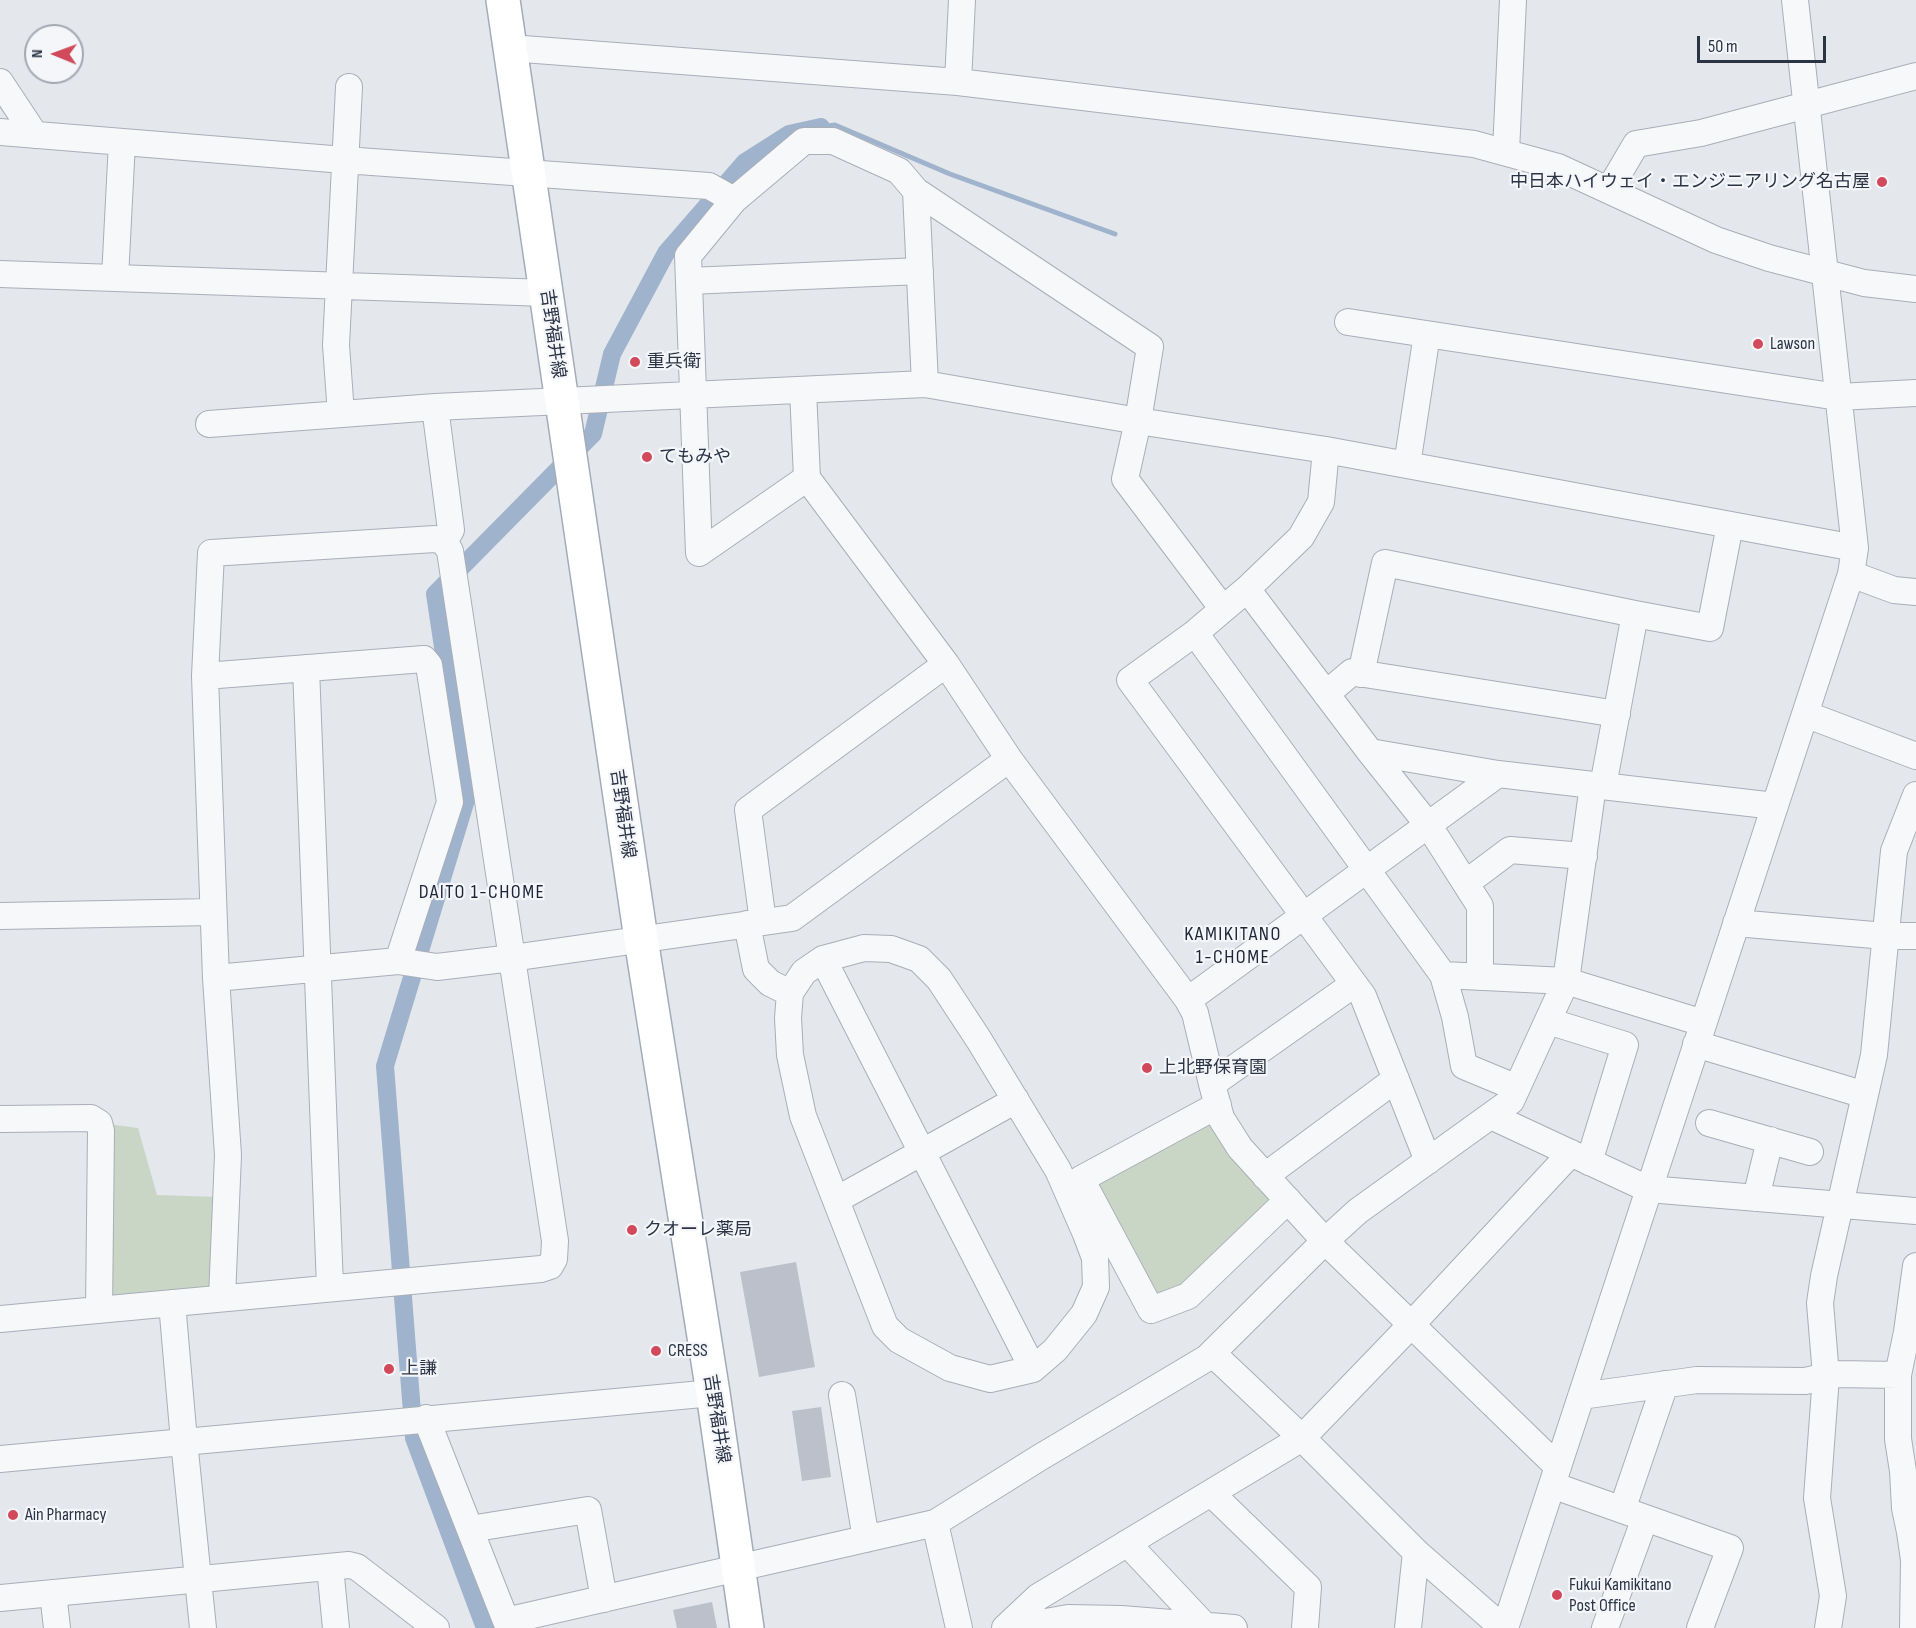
<!DOCTYPE html>
<meta charset="utf-8">
<style>
body{margin:0}
#map{position:relative;width:1916px;height:1628px;overflow:hidden;background:#e4e7ec;font-family:"Sofia Sans Condensed",sans-serif}
canvas{display:block}
.north{position:absolute;left:24px;top:24px;width:60px;height:60px;box-sizing:border-box;background:#f4f6f9;border:2px solid #a4a8b1;border-radius:50%;rotate:271deg;font-size:16px;font-weight:700;line-height:24px;text-align:center;color:#2b3445}
.north::after{content:'';display:block;margin:auto;width:21px;height:27px;background:#d1495b;clip-path:polygon(50% 0,100% 100%,50% 72%,0 100%)}
.scale{position:absolute;left:1697px;top:36px;width:129px;height:27px;box-sizing:border-box;border:3px solid #2b3445;border-top:0;padding-left:8px;font-size:18px;line-height:21px;white-space:nowrap;color:#2b3445;-webkit-text-stroke:4px #f4f6f9;paint-order:stroke}
</style>
<div id="map">
<canvas width="1916" height="1628"></canvas>
<div class="north">N</div>
<div class="scale">50 m</div>
</div>
<script>
const ctx = document.querySelector('canvas').getContext('2d');
ctx.lineJoin = 'round';
function fill(path, color) {
  ctx.fillStyle = color;
  ctx.fill(path, 'evenodd');
}
function toPath(rows) {
  const path = new Path2D();
  for (const r of rows) {
    path.moveTo(r[0], r[1]);
    for (let i = 2; i < r.length; i += 2) path.lineTo(r[i], r[i + 1]);
  }
  return path;
}
function stroke(path, color, width, dash) {
  ctx.strokeStyle = color;
  ctx.lineWidth = width;
  ctx.lineCap = dash ? 'butt' : 'round';
  ctx.setLineDash(dash || []);
  ctx.stroke(path);
}
function label(font, color, halo, rows, align = 'center') {
  ctx.font = font + ' "Sofia Sans Condensed","Noto Sans JP",sans-serif';
  ctx.lineWidth = 4.5;
  ctx.setLineDash([]);
  ctx.textBaseline = 'middle';
  ctx.strokeStyle = halo;
  ctx.fillStyle = color;
  for (const [text, x, y, turn = 0] of rows) {
    ctx.save();
    ctx.translate(x, y);
    ctx.rotate((+turn || 0) * Math.PI / 180);
    ctx.textAlign = isNaN(turn) ? turn : align;
    if (halo) ctx.strokeText(text, 0, 0);
    ctx.fillText(text, 0, 0);
    ctx.restore();
  }
}
fill(toPath([
 [1218,1105,1288,1200,1151,1310,1087,1175],
 [99,1123,138,1128,157,1195,220,1197,222,1298,99,1310]
]), '#c9d6c5');
stroke(toPath([
 [821,127,835,125,950,174,1115,234]
]), '#9fb4cc', 5);
stroke(toPath([
 [485,1628,414,1438,385,1066,466,800,435,594,593,434,612,354,666,253,745,162,789,134,821,127]
]), '#9fb4cc', 18);
fill(toPath([
 [796,1262,815,1367,759,1377,740,1272],
 [821,1407,831,1477,802,1481,792,1411],
 [712,1602,717,1628,677,1628,673,1610]
]), '#bbc0ca');
const minor = toPath([
 [510,48,958,82,1474,144,1558,167,1716,240,1769,258,1864,283,1916,289],
 [0,82,35,135],
 [958,82,962,0],
 [0,132,344,160,709,186,734,200],
 [1506,152,1513,0],
 [1609,190,1636,144,1701,133,1916,76],
 [916,191,925,384],
 [0,274,546,293],
 [115,278,122,142],
 [689,281,920,271],
 [1348,322,1838,397,1916,393],
 [803,390,807,478,946,664,1009,759,1188,1000,1195,1013,1212,1084,1221,1118,1240,1148,1325,1241,1558,1467],
 [435,407,451,530,444,542],
 [341,414,336,345,349,87],
 [209,424,435,407,925,384,1138,421,1326,450,1855,548],
 [1326,450,1321,502,1301,537,1247,589,1195,633,1443,975,1566,981,1703,1023],
 [1407,465,1427,334],
 [807,478,699,553,688,256,734,200,804,141,833,141,899,171,916,191,1150,347,1138,421,1125,479,1223,609],
 [1851,574,1894,590,1916,592],
 [1247,589,1370,752,1429,826,1480,906,1480,977],
 [1195,633,1130,680,1363,996,1428,1161],
 [306,668,330,1287],
 [1361,674,1385,563,1635,614,1710,628,1730,525],
 [205,676,424,659,429,665,450,802,398,961],
 [1326,694,1352,672,1617,714],
 [1805,714,1916,756],
 [1370,752,1498,774,1775,806],
 [1603,786,1635,614],
 [1466,883,1510,850,1584,856],
 [0,916,213,912],
 [763,922,748,810,946,664],
 [1736,923,1885,936,1916,936],
 [747,924,756,969,770,983,790,993],
 [864,948,891,949,919,959,939,979,979,1040,1058,1170,1086,1234,1095,1258,1096,1287,1084,1314,1055,1350,1033,1369,990,1379,950,1368,899,1340,885,1326,803,1116,790,1055,788,1018,790,993,804,972,823,959,864,948],
 [823,959,1033,1369],
 [1443,975,1455,1017,1464,1066,1517,1088],
 [216,978,398,961,437,967,512,958,792,918,1009,759],
 [1188,1000,1498,774],
 [1548,1021,1625,1045,1589,1162],
 [1696,1044,1865,1095],
 [1212,1084,1354,984],
 [1218,1105,1081,1179,1151,1310,1188,1296,1288,1200],
 [1491,1116,1648,1189,1916,1211],
 [0,1119,91,1118,99,1123,101,1131,99,1310],
 [1709,1123,1810,1152],
 [1265,1176,1396,1079],
 [1756,1198,1770,1140],
 [836,1200,1016,1100],
 [172,1303,184,1441,203,1628],
 [0,1319,541,1269,550,1266,554,1259,555,1241,450,551,444,542,435,539,211,553,205,676,216,978,228,1155,222,1298],
 [1212,1353,1302,1438,1416,1552,1408,1628],
 [842,1395,866,1539],
 [1581,1396,1697,1380,1805,1381,1837,1374,1898,1375],
 [426,1418,506,1621,515,1628],
 [0,1459,713,1393],
 [1552,1485,1730,1548,1700,1628],
 [1211,1493,1308,1587,1305,1628],
 [1622,1510,1665,1384],
 [935,1523,959,1628],
 [470,1529,588,1510,604,1599],
 [1127,1543,1204,1625],
 [1416,1552,1503,1628],
 [330,1567,336,1628],
 [53,1593,57,1628],
 [0,1598,349,1565,357,1567,436,1628],
 [506,1621,935,1523,1039,1458,1207,1358,1325,1241,1358,1211,1511,1101,1566,981,1593,785],
 [1005,1628,1038,1597,1302,1438,1411,1325,1571,1153],
 [1013,1628,1068,1618,1121,1619,1234,1628],
 [1505,1628,1851,574,1855,548,1795,0],
 [1605,1628,1645,1518],
 [1828,1628,1833,1596,1817,1498,1826,1376,1820,1303,1824,1276,1874,1055,1894,851,1916,795],
 [1913,1628,1914,1560,1910,1532,1905,1508,1903,1471,1898,1439,1898,1375,1907,1332,1916,1266]
]);
const major = toPath([
 [503,0,641,939,713,1393,747,1628]
]);
stroke(minor, '#a9aeb7', 28);
stroke(major, '#a3abb8', 36);
stroke(minor, '#f7f8fa', 26);
stroke(major, '#fff', 33);
for (const [x, y, r, color] of [
 [1882,182,6,"#d1495b"],
 [1758,344,6,"#d1495b"],
 [635,362,6,"#d1495b"],
 [647,457,6,"#d1495b"],
 [1147,1068,6,"#d1495b"],
 [632,1230,6,"#d1495b"],
 [656,1351,6,"#d1495b"],
 [389,1369,6,"#d1495b"],
 [13,1515,6,"#d1495b"],
 [1557,1595,6,"#d1495b"]
]) {
  const dot = new Path2D();
  dot.arc(x, y, r, 0, 2 * Math.PI);
  ctx.fillStyle = color;
  ctx.fill(dot);
  stroke(dot, '#f4f6f9', 2);
}
label('18px', '#2b3445', '#f4f6f9', [
 ["中日本ハイウェイ・エンジニアリング名古屋",1870,182,"right"],
 ["Lawson",1770,344],
 ["重兵衛",647,362],
 ["てもみや",659,457],
 ["上北野保育園",1159,1068],
 ["クオーレ薬局",644,1230],
 ["CRESS",668,1351],
 ["上謙",401,1369],
 ["Ain Pharmacy",25,1515],
 ["Fukui Kamikitano",1569,1585],
 ["Post Office",1569,1606]
], 'left');
label('18px', '#2b3445', '#f4f6f9', [
 ["吉野福井線",552,334,82],
 ["吉野福井線",622,814,82],
 ["吉野福井線",716,1419,81]
]);
ctx.letterSpacing = '1.5px';
label('20px', '#1d2536', '#f4f6f9', [
 ["DAITO 1-CHOME",482,893],
 ["KAMIKITANO",1233,935],
 ["1-CHOME",1233,958]
]);
ctx.letterSpacing = '0px';
</script>
